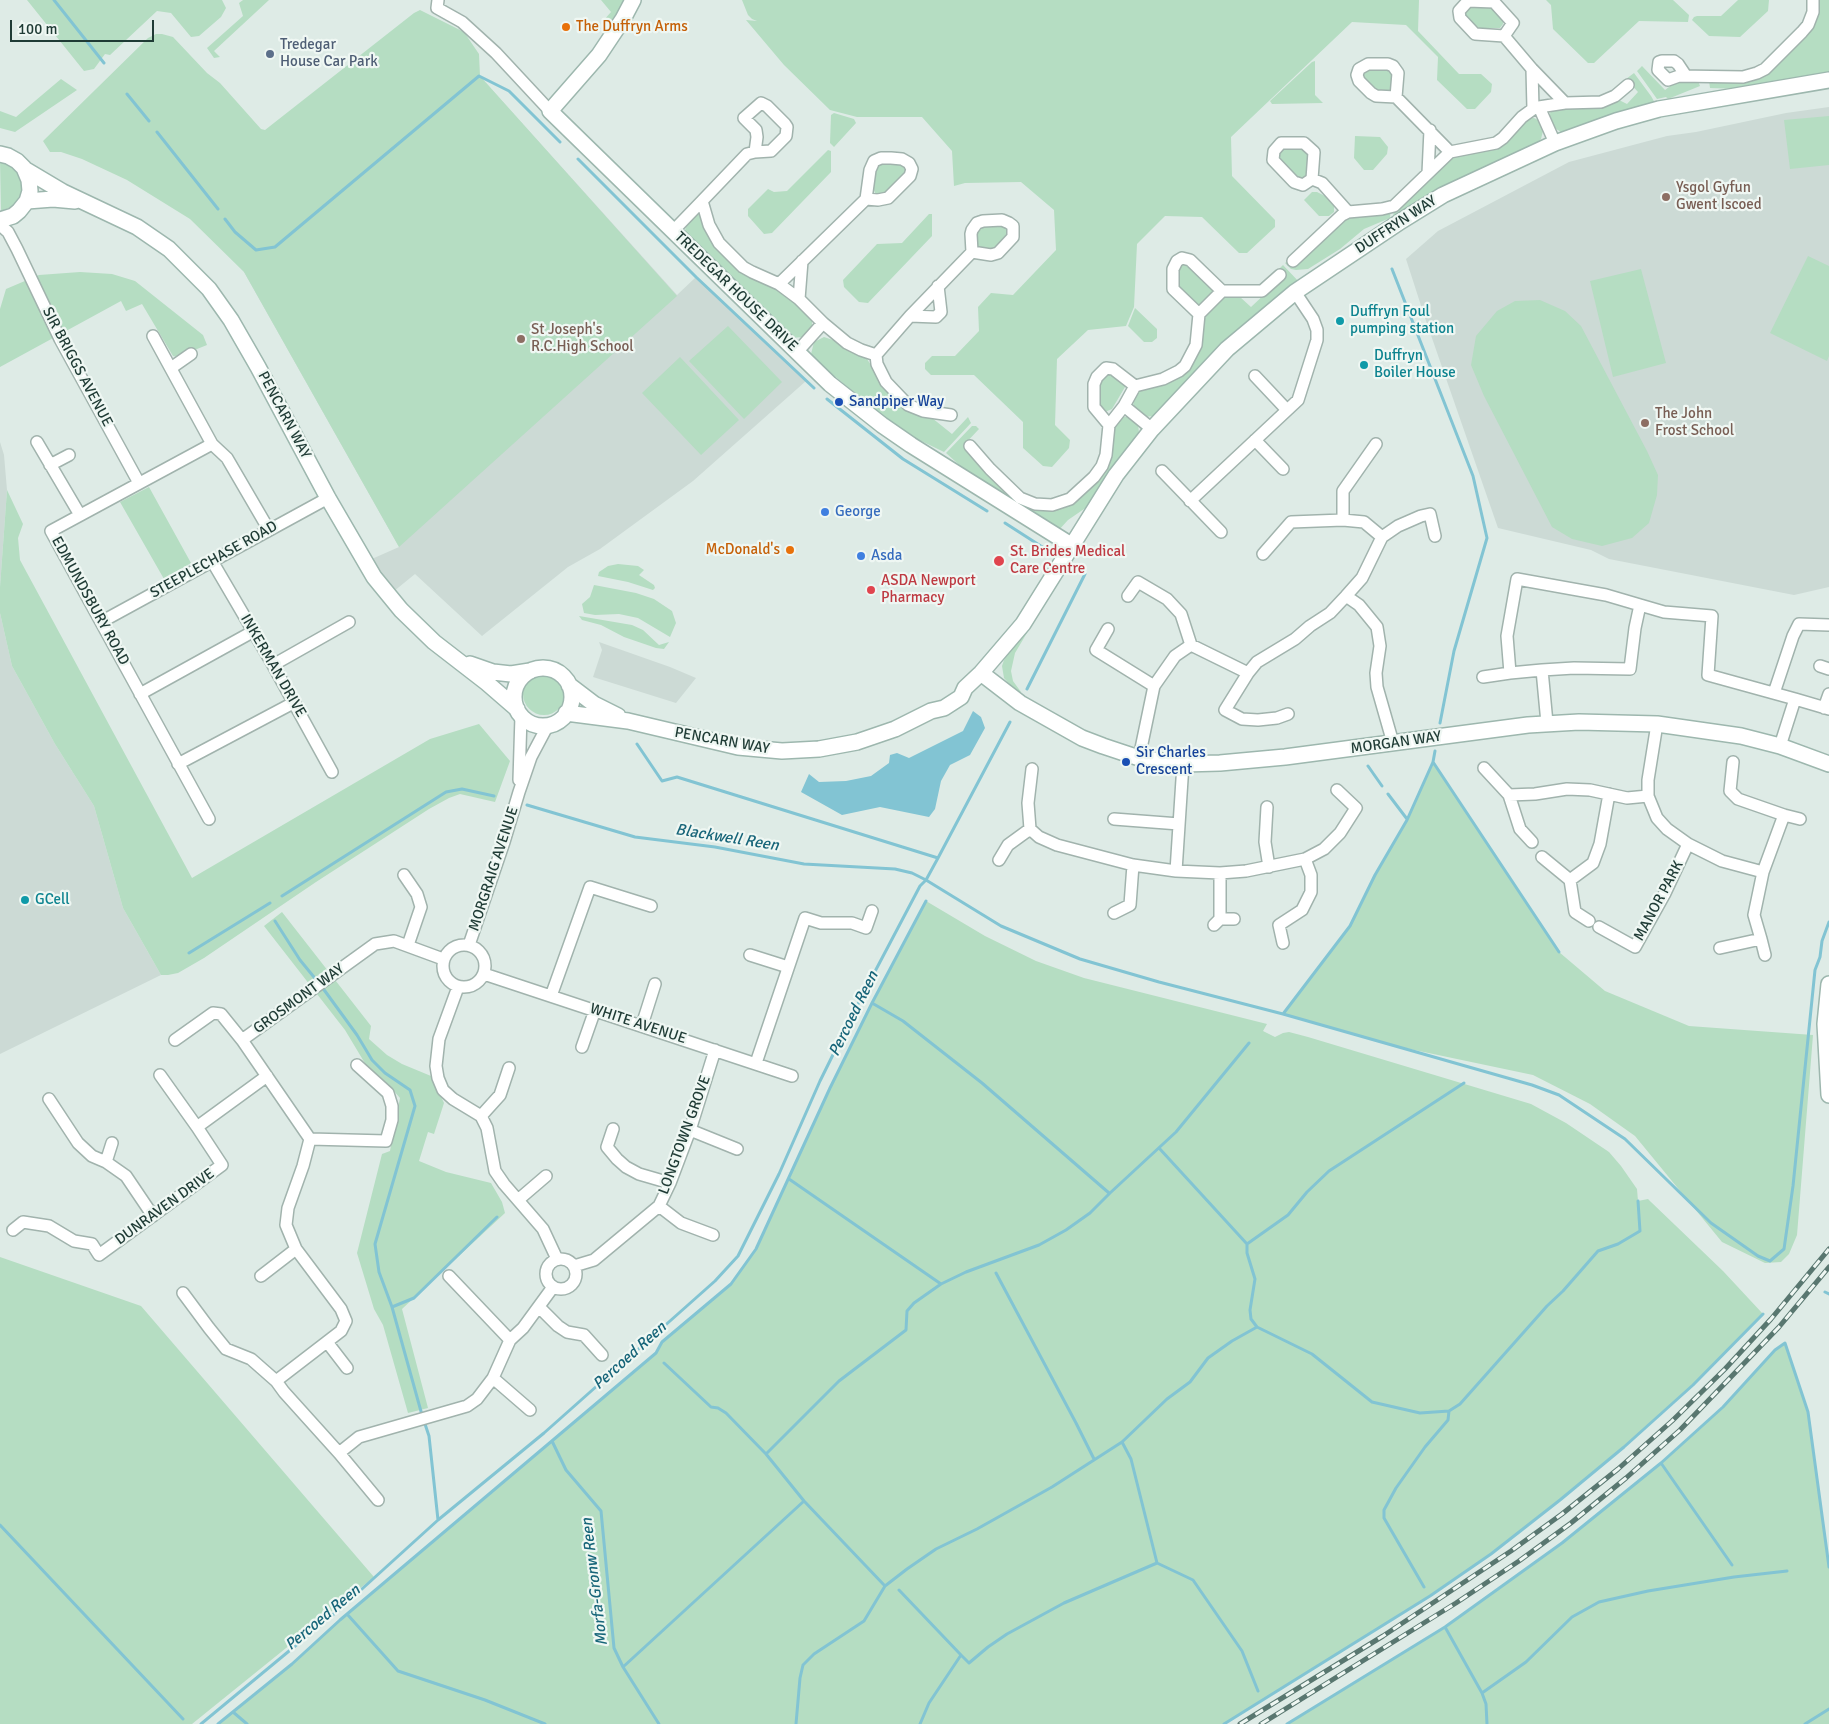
<!DOCTYPE html>
<style>
body{margin:0}
#map{position:relative;width:1829px;height:1724px;overflow:hidden;background:#deebe6;font-family:Signika,sans-serif}
canvas{display:block}
.scale{position:absolute;left:10px;top:20px;width:144px;height:22px;box-sizing:border-box;border:2px solid #1f3b35;border-top:0;padding-left:6px;font-size:15px;line-height:18px;white-space:nowrap;color:#1f3b35;-webkit-text-stroke:4px #eff7f3;paint-order:stroke}
</style>
<div id="map">
<canvas width="1829" height="1724"></canvas>
<div class="scale">100 m</div>
</div>
<script>
const ctx = document.querySelector('canvas').getContext('2d');
ctx.lineJoin = 'round';
function fill(path, color) {
  ctx.fillStyle = color;
  ctx.fill(path, 'evenodd');
}
function toPath(rows) {
  const path = new Path2D();
  for (const r of rows) {
    if (r.length === 3) {
      path.moveTo(r[0] + r[2], r[1]);
      path.arc(r[0], r[1], r[2], 0, 2 * Math.PI);
      continue;
    }
    path.moveTo(r[0], r[1]);
    for (let i = 2; i < r.length; i += 2) path.lineTo(r[i], r[i + 1]);
  }
  return path;
}
function stroke(path, color, width, dash) {
  ctx.strokeStyle = color;
  ctx.lineWidth = width;
  ctx.lineCap = dash ? 'butt' : 'round';
  ctx.setLineDash(dash || []);
  ctx.stroke(path);
}
function label(font, color, halo, rows, align = 'center') {
  ctx.font = font + ' Signika,sans-serif';
  ctx.lineWidth = 4.5;
  ctx.setLineDash([]);
  ctx.textBaseline = 'middle';
  ctx.strokeStyle = halo;
  ctx.fillStyle = color;
  for (const [text, x, y, turn = 0] of rows) {
    ctx.save();
    ctx.translate(x, y);
    ctx.rotate((+turn || 0) * Math.PI / 180);
    ctx.textAlign = isNaN(turn) ? turn : align;
    if (halo) ctx.strokeText(text, 0, 0);
    ctx.fillText(text, 0, 0);
    ctx.restore();
  }
}
fill(toPath([
 [486,83,677,295,696,277,806,381,693,481,600,549,568,567,482,636,415,574,388,596,365,562,399,547,244,272],
 [1829,107,1829,587,1794,595,1609,559,1591,550,1498,528,1425,318,1406,259,1438,231,1569,162,1667,136,1696,132,1786,113],
 [0,442,4,455,7,490,0,587],
 [0,613,12,666,55,744,94,806,123,908,161,975,0,1054],
 [599,642,670,667,696,678,676,703,593,677,602,650]
]), '#ccdad5');
fill(toPath([
 [27,0,222,0,226,8,221,17,199,36,191,37,171,13,157,11,110,55,105,54,94,69,84,71],
 [243,0,269,0,214,51,220,57,214,58,207,48,243,16,239,3],
 [601,0,625,0,608,26,603,21,611,12],
 [742,0,1419,0,1418,31,1459,74,1481,74,1492,84,1491,92,1475,109,1467,109,1437,80,1438,57,1406,25,1352,22,1231,137,1232,176,1275,220,1275,227,1247,253,1239,253,1202,217,1165,216,1137,244,1134,307,1126,326,1088,330,1057,359,1055,425,1070,440,1069,448,1052,467,1043,466,1023,448,1023,422,974,375,931,375,925,369,925,363,932,356,955,356,979,331,978,307,991,293,1013,295,1056,250,1054,210,1021,182,965,183,954,186,952,151,922,117,857,117,830,110,784,65,746,20,757,21,752,19,748,15],
 [1546,0,1673,0,1689,15,1688,22,1639,21,1594,63,1588,63,1553,29,1551,5],
 [1738,0,1769,0,1768,11,1740,37,1709,36,1692,20,1694,17,1697,16,1721,16],
 [1818,0,1829,0,1829,74,1740,89,1710,88,1709,81,1779,61],
 [1489,5,1503,20,1503,24,1500,28,1479,28,1466,18,1464,14,1466,7],
 [420,10,464,32,479,54,480,76,677,296,399,547,244,272,190,219,127,180,82,159,61,152,50,152,43,141,148,38,156,34,162,34,173,37,207,73,220,83,261,129,265,130,414,13],
 [1315,61,1315,95,1323,103,1272,104,1270,101,1312,62],
 [1642,66,1665,90,1677,81,1698,81,1700,86,1668,99,1666,97,1657,99,1637,71],
 [1367,68,1384,68,1393,72,1392,89,1387,92,1377,92,1364,80,1363,73],
 [1634,73,1651,96,1655,103,1567,132,1561,132,1553,127,1549,118,1551,110,1619,100,1627,104,1638,92,1626,79],
 [61,79,77,90,15,132,0,128,0,111,16,117],
 [834,113,854,119,856,123,834,147,830,143,831,115],
 [1829,116,1829,165,1790,169,1784,120],
 [1532,117,1540,121,1543,131,1541,139,1536,145,1393,218,1394,208,1452,156,1484,150,1525,118],
 [1355,136,1380,137,1388,147,1387,154,1373,170,1364,170,1354,158],
 [1283,148,1300,148,1308,154,1308,175,1306,177,1300,180,1277,161,1276,155],
 [828,150,831,151,831,172,772,233,764,234,748,216,748,209,768,189,774,192,787,191],
 [0,160,12,164,21,177,22,186,21,194,16,202,9,208,1,211],
 [894,162,904,165,906,170,905,176,885,195,878,195,875,193,872,184,874,170,878,164],
 [1312,192,1317,192,1325,196,1334,206,1334,212,1329,216,1319,216,1304,200],
 [1391,209,1390,218,1364,229,1340,249,1308,269,1296,270,1291,269,1285,263,1345,218],
 [697,214,701,216,709,235,781,289,812,318,812,329,804,337,790,338,685,232,686,223],
 [929,214,932,214,932,236,868,303,859,302,844,287,843,280,877,244,902,243],
 [999,224,1007,227,1008,235,995,249,984,250,975,246,975,234,979,227],
 [1808,256,1829,266,1829,356,1827,361,1770,333],
 [1181,264,1187,264,1212,288,1214,293,1203,306,1197,307,1177,287,1178,267],
 [1283,265,1300,283,1153,416,1145,417,1134,409,1133,400,1138,392,1190,368,1199,350,1202,324,1209,311,1216,302,1226,296,1233,295,1240,297,1251,307,1284,276,1279,269],
 [1641,269,1666,363,1613,377,1590,281],
 [80,272,112,274,135,281,203,335,207,345,177,357,173,356,142,304,126,311,121,301,0,367,0,309,6,289,39,275],
 [1540,300,1565,311,1581,326,1647,451,1658,475,1657,495,1649,523,1632,538,1602,546,1572,539,1552,527,1484,396,1471,365,1476,336,1497,311,1515,301],
 [1135,308,1157,329,1157,338,1152,342,1144,342,1128,326],
 [728,326,782,382,744,419,689,361],
 [824,337,836,341,837,340,867,359,876,373,952,434,968,417,971,423,944,452,911,436,882,415,815,360,811,354,814,342],
 [680,357,739,420,701,455,642,393],
 [1109,372,1124,382,1125,387,1112,409,1105,412,1100,410,1097,384],
 [1123,417,1128,417,1138,424,1139,433,1136,440,1087,507,1068,520,1058,531,966,471,946,453,972,426,976,426,979,429,963,446,1012,497,1051,509,1111,455,1113,432,1117,419],
 [149,487,191,563,164,579,120,502],
 [7,490,23,524,18,538,20,560,192,878,430,739,479,724,510,761,495,802,460,794,449,798,429,809,316,882,204,958,178,973,168,975,161,975,123,908,94,806,55,744,12,666,0,613,0,587],
 [618,564,638,566,644,570,639,575,654,585,655,588,653,590,628,582,598,576,599,572,608,566],
 [1065,569,1015,653,1011,671,1013,681,1021,692,1018,694,1004,678,1002,666,1004,660],
 [594,585,636,593,654,599,672,611,676,623,670,637,638,618,619,614,595,615,584,613,582,604,590,597],
 [579,616,632,625,643,630,659,645,669,642,664,649,656,648,624,637,601,625,582,620],
 [544,694,21],
 [1433,762,1559,952,1605,991,1689,1026,1813,1035,1797,1235,1789,1254,1781,1262,1765,1263,1722,1242,1635,1136,1590,1104,1533,1075,1400,1047,1283,1014,1350,926,1375,875,1407,820],
 [926,901,985,936,1036,961,1084,978,1267,1024,1263,1031,1275,1037,1283,1033,1289,1032,1308,1037,1531,1104,1566,1123,1609,1152,1621,1166,1637,1189,1638,1201,1648,1199,1651,1202,1723,1271,1763,1314,1693,1385,1624,1447,1560,1500,1491,1554,1430,1596,1224,1724,218,1724,292,1664,340,1620,656,1353,662,1342,731,1284,756,1249,830,1088,872,1003],
 [282,912,371,1026,369,1039,387,1055,402,1064,431,1076,444,1103,434,1134,428,1132,419,1161,446,1172,491,1183,502,1202,505,1213,402,1309,428,1408,408,1413,383,1325,374,1309,357,1253,382,1154,390,1151,400,1098,387,1083,366,1065,345,1030,264,926],
 [0,1257,141,1306,374,1577,192,1724,0,1724],
 [1785,1343,1808,1412,1829,1567,1829,1724,1287,1724,1445,1627,1562,1543,1661,1463,1723,1408,1775,1350]
]), '#b5ddc2');
fill(toPath([
 [973,711,981,717,985,728,970,755,950,765,941,781,935,809,929,817,880,807,842,815,801,792,809,774,819,782,846,781,871,776,889,763,890,755,897,753,909,758,963,731]
]), '#82c4d3');
stroke(toPath([
 [54,0,104,63],
 [127,94,149,121],
 [157,132,218,209],
 [578,159,696,277,814,388],
 [225,219,235,232,256,250,275,247,479,76,509,91,560,142],
 [1392,269,1473,476,1487,538,1454,651,1440,723],
 [827,399,903,459,987,511],
 [1005,523,1047,550],
 [1027,689,1085,574,1080,570],
 [637,744,662,781,677,777,938,858],
 [1433,762,1559,952],
 [1368,766,1382,786],
 [1388,794,1407,819],
 [527,805,635,837,715,847,804,864,895,869,912,873,926,880,1001,926,1080,959,1159,982,1283,1014,1532,1085,1559,1095,1625,1139,1711,1223,1758,1256,1770,1261,1784,1249,1793,1186,1815,970,1820,957,1822,941,1829,922],
 [282,896,446,792,462,789,494,796],
 [275,921,300,960,318,982],
 [189,953,270,903],
 [322,987,357,1035,372,1060,385,1073,410,1090,415,1106,375,1244,379,1272,392,1307,422,1415],
 [872,1003,903,1021,982,1083,1109,1193],
 [1283,1014,1350,926,1375,875,1407,820,1433,762,1435,751],
 [1159,1148,1247,1244],
 [789,1179,941,1284],
 [996,1273,1076,1423,1094,1459],
 [1825,1292,1829,1294],
 [392,1307,414,1298,497,1217],
 [1257,1327,1251,1319,1250,1310,1255,1279,1247,1253,1247,1244,1288,1215,1307,1192,1329,1171,1464,1083],
 [664,1363,711,1407,718,1408,726,1413,766,1454,804,1501,885,1586],
 [424,1421,429,1436,438,1520],
 [552,1441,566,1470,601,1511,614,1648,623,1667,659,1724],
 [1122,1442,1131,1459,1157,1563],
 [766,1454,839,1381,906,1330,907,1311,914,1303,941,1284,966,1272,1039,1245,1066,1230,1090,1213,1110,1193,1176,1132,1249,1043],
 [1661,1463,1732,1565],
 [0,1525,183,1719],
 [1424,1587,1384,1518,1384,1510,1396,1488,1425,1447,1448,1420,1449,1411],
 [899,1590,961,1655,929,1703,920,1724],
 [347,1614,398,1671,485,1700,545,1724],
 [1445,1627,1482,1693,1486,1704,1487,1724],
 [961,1655,969,1663,988,1647,1007,1634,1064,1603,1157,1563,1193,1580,1242,1651,1258,1691],
 [623,1667,804,1501],
 [1482,1693,1526,1662,1572,1617,1599,1602,1648,1591,1734,1577,1787,1571],
 [233,1712,247,1724],
 [201,1724,341,1608,438,1520,544,1433,715,1281,738,1256,779,1174,820,1081,861,998,920,886,926,880,938,858,1010,722],
 [218,1724,292,1664,340,1620,656,1353,662,1342,731,1284,756,1249,830,1088,872,1003,926,901],
 [796,1724,800,1678,803,1665,814,1654,864,1621,885,1586,907,1569,936,1549,977,1529,1052,1487,1122,1442,1167,1399,1190,1382,1208,1358,1232,1341,1257,1327,1312,1354,1372,1402,1420,1413,1449,1411,1460,1404,1547,1306,1563,1291,1598,1251,1618,1244,1640,1231,1638,1201],
 [1224,1724,1430,1596,1491,1554,1560,1500,1624,1447,1693,1385,1763,1314],
 [1287,1724,1445,1627,1562,1543,1661,1463,1723,1407,1775,1350,1785,1343,1808,1412,1829,1567],
 [1805,1724,1829,1709]
]), '#82c4d3', 3);
const street = toPath([
 [438,0,437,8,462,22,496,53,550,111],
 [1504,36,1475,34,1460,18,1459,11,1468,1,1494,2,1513,23,1504,36,1532,69,1565,103],
 [1532,69,1533,109],
 [1686,76,1678,64,1674,61,1662,61,1659,62,1658,70,1668,80,1679,76,1743,77,1757,73,1765,69,1802,32,1808,25,1813,12,1813,0],
 [1396,97,1398,73,1393,66,1388,64,1368,64,1359,69,1357,75,1359,81,1371,93,1376,96,1396,97,1450,152],
 [1539,107,1565,103,1601,102,1615,96,1628,85],
 [755,152,757,137,756,130,744,118,761,103,767,106,785,124,787,127,786,136,771,151,755,152,747,154,702,201,709,225,719,243,743,267,752,272,779,284,799,299,823,323],
 [1428,173,1430,130],
 [1312,179,1314,152,1304,143,1281,143,1274,151,1273,160,1294,182,1303,185,1312,179,1322,183,1348,212],
 [0,225,8,232,17,249,60,339,139,483],
 [673,231,702,201],
 [1293,261,1342,215,1348,212,1382,209,1394,206,1450,152,1496,143,1503,138,1522,117,1533,109,1539,107,1555,143],
 [779,284,866,199,870,170,874,161,881,158,891,158,902,159,909,163,912,169,910,176,888,198,878,200,866,199],
 [799,299,802,261],
 [1199,314,1173,289,1173,269,1177,261,1182,258,1190,260,1222,291],
 [910,316,936,317,941,312,938,286],
 [153,336,212,444],
 [797,352,823,323,847,343,861,350,876,355,877,364,886,382,908,405,923,411,951,415],
 [876,355,910,316,972,252,971,234,972,230,977,223,983,221,1002,220,1009,223,1013,226,1013,237,998,253,991,255,972,252],
 [171,368,191,354],
 [1255,376,1287,410],
 [1124,406,1135,386,1163,379,1179,371,1185,366,1196,345,1199,314,1222,291,1262,291,1280,275],
 [1109,425,1094,407,1094,384,1097,377,1106,368,1113,369,1135,386],
 [1255,440,1283,469],
 [37,442,80,515],
 [970,446,990,469,1020,498,1035,504,1052,505,1070,499,1094,477,1102,466,1106,455,1109,425,1124,406,1152,429],
 [50,465,69,455],
 [1162,471,1221,532],
 [1190,501,1298,400,1317,340,1317,330,1313,319,1295,292],
 [1343,520,1343,491,1376,444],
 [1263,554,1291,522,1343,520,1364,522,1382,537],
 [212,561,273,665,332,772],
 [1128,596,1138,582,1167,599,1181,614,1191,645],
 [1346,596,1359,605,1377,627,1380,646,1376,673,1377,687,1393,743],
 [1640,605,1664,612,1712,616,1708,675,1795,699,1780,746],
 [101,622,328,498],
 [1108,629,1096,650,1154,686],
 [273,665,349,622],
 [1820,666,1829,669],
 [1542,670,1574,668,1630,669,1635,628,1640,605,1606,595,1517,579,1507,636,1510,673,1542,670,1547,723],
 [1483,677,1510,673],
 [1774,693,1793,636,1799,624,1829,625],
 [140,694,254,631],
 [1795,699,1829,709],
 [1824,708,1829,694],
 [1288,714,1277,718,1258,720,1242,719,1225,710,1248,673,1257,662,1295,639,1310,626,1330,613,1346,596,1362,578,1382,537,1398,526,1421,516,1430,514,1435,536],
 [1657,724,1648,780,1648,796,1657,818,1667,829,1688,844,1722,861,1763,872,1784,815,1738,799,1730,791,1733,762],
 [1139,758,1154,686,1175,656,1191,645,1248,673],
 [178,764,295,702],
 [1484,768,1509,795,1535,794,1567,789,1590,790,1627,798,1648,796],
 [519,780,521,716],
 [1509,795,1520,829,1532,842],
 [1267,807,1265,842,1269,867],
 [1784,815,1800,819],
 [209,819,51,531,212,444,227,458,269,530],
 [1114,819,1179,824],
 [1030,829,1039,837,1057,845,1133,865,1176,871,1220,873,1246,871,1305,859,1324,849,1340,833,1356,808,1337,790],
 [1030,829,1028,803,1032,769],
 [1542,857,1570,880,1593,863,1600,844,1609,794],
 [999,860,1008,845,1030,829],
 [1176,871,1183,764],
 [1220,873,1220,919],
 [404,875,417,894,421,907,408,945],
 [1570,880,1575,912,1589,921],
 [1114,913,1130,905,1133,865],
 [1214,925,1220,919,1234,919],
 [1599,927,1635,947,1665,893,1688,844],
 [1761,939,1765,955],
 [1283,943,1279,925,1302,910,1311,892,1311,875,1305,859],
 [464,966,21],
 [469,945,504,842,519,792,531,757,548,725],
 [1720,948,1761,939,1754,915,1763,872],
 [750,955,788,967],
 [484,974,792,1076],
 [458,987,439,1039,436,1066,438,1078,443,1090,453,1099,481,1116,487,1128,495,1171,504,1184,543,1229,557,1259],
 [551,996,590,887,651,906],
 [642,1025,655,984],
 [175,1040,213,1013,221,1014,242,1040,310,1139,303,1166,288,1208,286,1225,296,1249,341,1309,346,1321,341,1331,276,1381],
 [242,1040,375,944,394,941,443,959],
 [582,1047,595,1010],
 [756,1063,805,918,821,923,852,923,866,928,872,911],
 [160,1075,197,1127],
 [49,1099,78,1143,92,1156,106,1162],
 [481,1116,500,1095,509,1068],
 [613,1129,607,1147,617,1159,626,1167,639,1174,670,1183],
 [690,1130,737,1149],
 [310,1139,386,1141,392,1120,392,1106,388,1093,357,1065],
 [112,1143,106,1162,126,1176,153,1216],
 [518,1200,546,1176],
 [659,1206,681,1223,713,1235],
 [13,1230,23,1222,49,1226,74,1241,92,1244,99,1255,222,1165,197,1127,267,1076],
 [561,1274,15],
 [574,1266,594,1260,659,1206,670,1183,690,1130,715,1050],
 [261,1276,296,1249],
 [449,1276,510,1340],
 [183,1293,209,1328,226,1349,251,1359,276,1381,284,1392,339,1453,378,1500],
 [539,1307,558,1326,567,1332,584,1335,602,1355],
 [327,1342,347,1368],
 [493,1378,530,1410],
 [339,1453,359,1437,467,1406,477,1399,493,1378,510,1340,523,1328,553,1287]
]);
const secondary = toPath([
 [633,0,623,19,599,55,550,111,830,384,882,425,911,445,1071,545],
 [0,154,8,156,17,161,24,168,29,180,30,191,27,201,19,211,13,216,0,220],
 [26,170,63,192,137,227,169,249,209,289,231,320,258,367,328,498,374,577,401,610,434,642,487,683,517,709],
 [27,201,53,199,75,201],
 [470,664,493,672,511,674,530,671],
 [543,697,29],
 [981,673,1020,703,1082,738,1103,746,1139,758,1183,764,1220,763,1285,757,1528,725,1579,722,1657,724,1741,736,1780,746,1829,764],
 [569,685,594,704,618,716],
 [566,713,628,721,738,747,782,751,819,749,857,742,895,729,931,711,944,708,961,697,965,688,981,673,1023,624,1116,475,1152,429,1227,349,1295,292,1401,221,1443,195,1555,143,1616,121,1659,109,1829,80],
 [1829,984,1825,1024,1829,1095]
]);
stroke(street, '#a1b3ad', 14);
stroke(secondary, '#9db7ae', 18);
stroke(street, '#fff', 11);
stroke(secondary, '#fff', 15);
const rail = toPath([
 [1240,1724,1383,1636,1511,1551,1562,1514,1618,1469,1672,1421,1725,1369,1771,1319,1829,1249],
 [1261,1724,1456,1603,1519,1561,1571,1523,1626,1478,1680,1430,1779,1327,1829,1267]
]);
stroke(rail, '#597770', 5);
stroke(rail, '#eff7f3', 3, [9]);
for (const [x, y, r, color] of [
 [566,27,5,"#e8710a"],
 [270,54,5,"#5c6f8a"],
 [1666,197,5,"#8d6e63"],
 [1340,321,5,"#0f9aa8"],
 [521,339,5,"#8d6e63"],
 [1364,365,5,"#0f9aa8"],
 [839,402,5,"#1a4fb4"],
 [1645,423,5,"#8d6e63"],
 [825,512,5,"#3f7fe0"],
 [790,550,5,"#e8710a"],
 [861,556,5,"#3f7fe0"],
 [999,561,6,"#e0444e"],
 [871,590,5,"#e0444e"],
 [1126,762,5,"#1a4fb4"],
 [25,900,5,"#0f9aa8"]
]) {
  const dot = new Path2D();
  dot.arc(x, y, r, 0, 2 * Math.PI);
  ctx.fillStyle = color;
  ctx.fill(dot);
  stroke(dot, '#eff7f3', 2);
}
label('15px', '#c56008', '#eff7f3', [
 ["The Duffryn Arms",576,27],
 ["McDonald's",780,550,"right"]
], 'left');
label('15px', '#4e5e75', '#eff7f3', [
 ["Tredegar",280,45],
 ["House Car Park",280,62]
], 'left');
label('15px', '#785e54', '#eff7f3', [
 ["Ysgol Gyfun",1676,188],
 ["Gwent Iscoed",1676,205],
 ["St Joseph's",531,330],
 ["R.C.High School",531,347],
 ["The John",1655,414],
 ["Frost School",1655,431]
], 'left');
label('15px', '#1f3b35', '#eff7f3', [
 ["DUFFRYN WAY",1396,225,-33],
 ["TREDEGAR HOUSE DRIVE",736,292,44],
 ["SIR BRIGGS AVENUE",77,367,62],
 ["PENCARN WAY",284,415,62],
 ["STEEPLECHASE ROAD",214,560,-29],
 ["EDMUNDSBURY ROAD",90,601,61],
 ["INKERMAN DRIVE",273,666,60],
 ["PENCARN WAY",722,741,10],
 ["MORGAN WAY",1396,743,-8],
 ["MORGRAIG AVENUE",494,869,-72],
 ["MANOR PARK",1659,901,-62],
 ["GROSMONT WAY",299,999,-36],
 ["WHITE AVENUE",638,1024,18],
 ["LONGTOWN GROVE",685,1135,-70],
 ["DUNRAVEN DRIVE",165,1207,-36]
]);
label('15px', '#0d838f', '#eff7f3', [
 ["Duffryn Foul",1350,312],
 ["pumping station",1350,329],
 ["Duffryn",1374,356],
 ["Boiler House",1374,373],
 ["GCell",35,900]
], 'left');
label('15px', '#164399', '#eff7f3', [
 ["Sandpiper Way",849,402],
 ["Sir Charles",1136,753],
 ["Crescent",1136,770]
], 'left');
label('15px', '#366cbe', '#eff7f3', [
 ["George",835,512],
 ["Asda",871,556]
], 'left');
label('15px', '#be3a42', '#eff7f3', [
 ["St. Brides Medical",1010,552],
 ["Care Centre",1010,569],
 ["ASDA Newport",881,581],
 ["Pharmacy",881,598]
], 'left');
label('italic 16px', '#176579', '#eff7f3', [
 ["Blackwell Reen",727,838,9],
 ["Percoed Reen",854,1014,-64],
 ["Percoed Reen",630,1356,-42],
 ["Morfa-Gronw Reen",595,1582,-97],
 ["Percoed Reen",323,1618,-40]
]);
</script>
